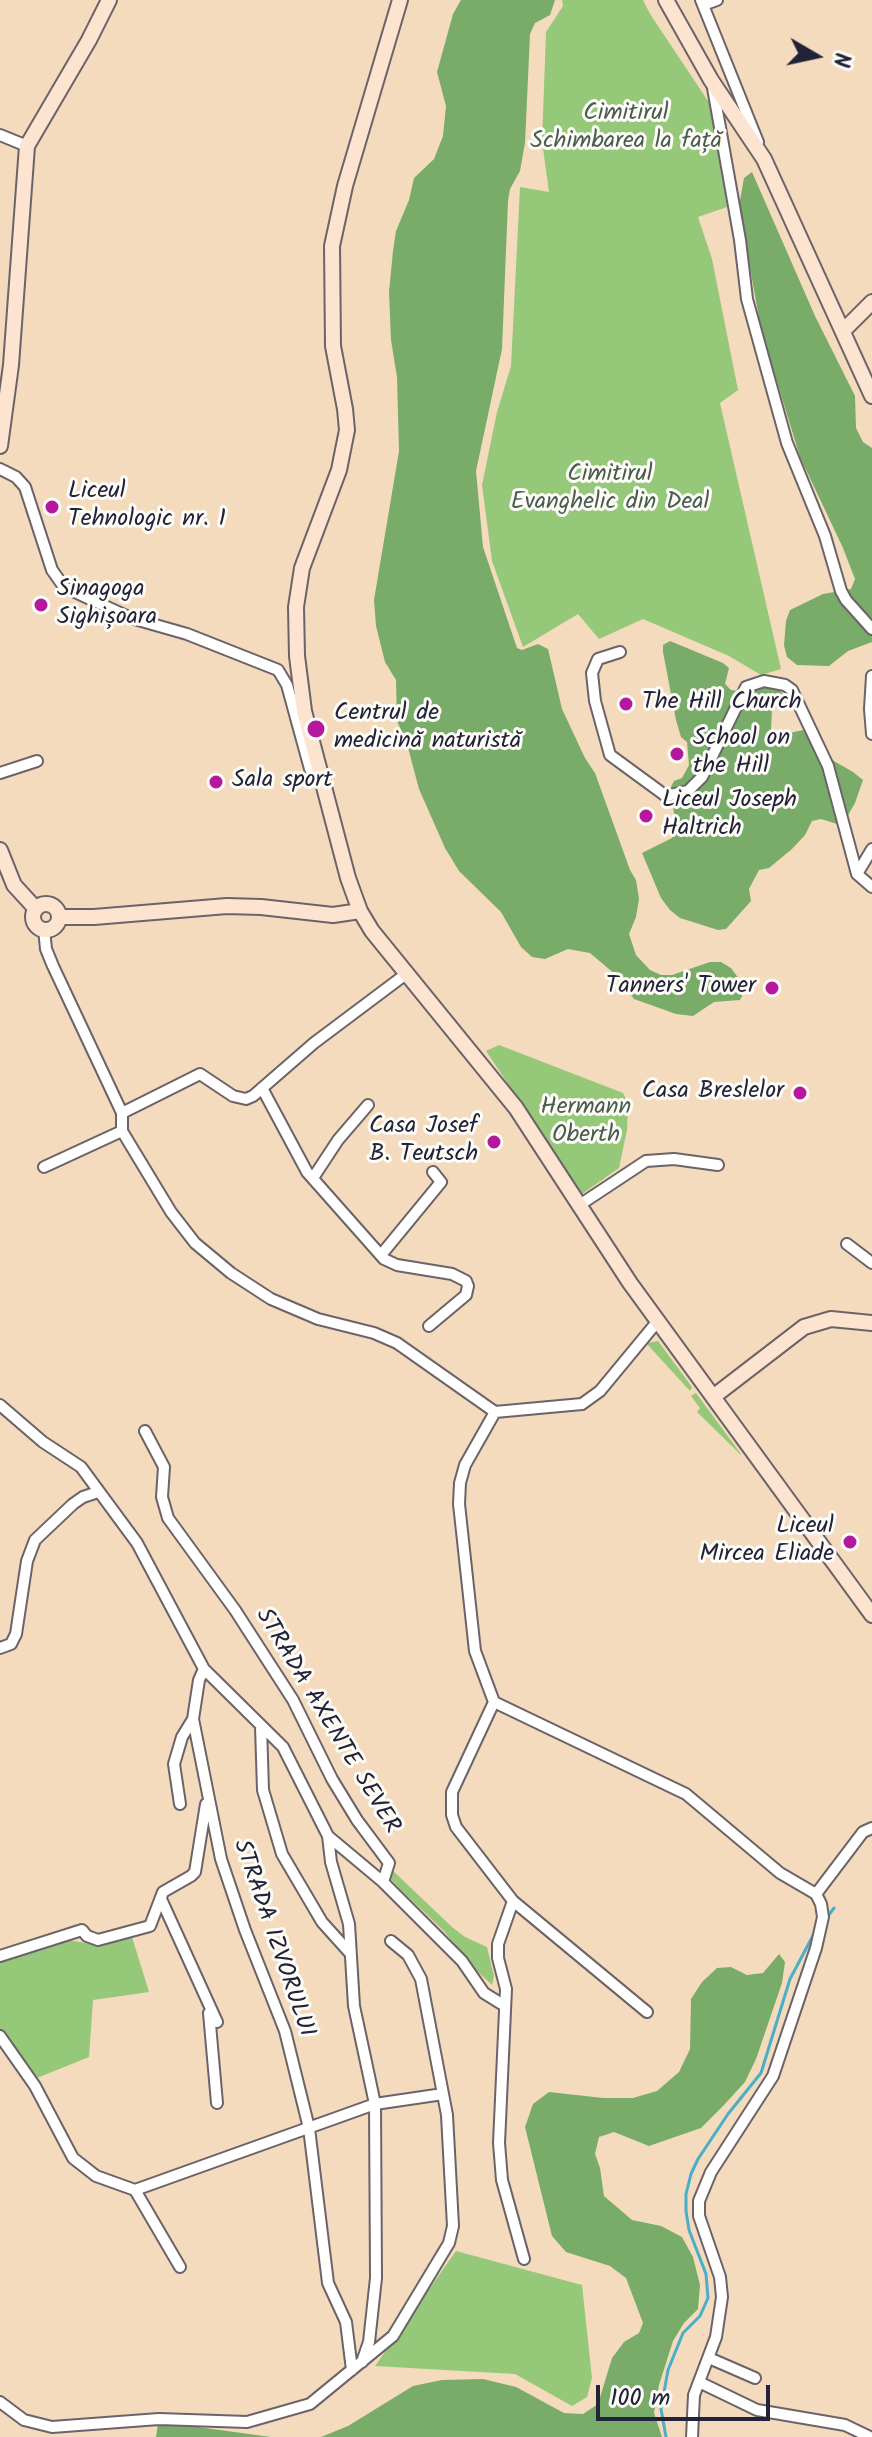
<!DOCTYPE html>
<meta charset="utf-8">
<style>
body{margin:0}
#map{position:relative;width:872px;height:2437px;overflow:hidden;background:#f4dbbd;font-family:Kalam,sans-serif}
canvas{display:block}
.north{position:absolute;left:776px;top:16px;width:80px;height:80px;-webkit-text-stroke:6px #fdfcf7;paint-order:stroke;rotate:99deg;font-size:22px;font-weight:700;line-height:32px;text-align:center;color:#22223b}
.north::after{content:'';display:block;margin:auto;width:28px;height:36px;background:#22223b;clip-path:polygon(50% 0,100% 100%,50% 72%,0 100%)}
.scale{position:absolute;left:596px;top:2385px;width:174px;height:36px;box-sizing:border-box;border:4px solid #22223b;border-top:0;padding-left:10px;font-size:24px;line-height:28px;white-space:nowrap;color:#22223b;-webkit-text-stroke:6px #fdfcf7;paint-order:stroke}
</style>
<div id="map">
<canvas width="872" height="2437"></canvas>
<div class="north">N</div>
<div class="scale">100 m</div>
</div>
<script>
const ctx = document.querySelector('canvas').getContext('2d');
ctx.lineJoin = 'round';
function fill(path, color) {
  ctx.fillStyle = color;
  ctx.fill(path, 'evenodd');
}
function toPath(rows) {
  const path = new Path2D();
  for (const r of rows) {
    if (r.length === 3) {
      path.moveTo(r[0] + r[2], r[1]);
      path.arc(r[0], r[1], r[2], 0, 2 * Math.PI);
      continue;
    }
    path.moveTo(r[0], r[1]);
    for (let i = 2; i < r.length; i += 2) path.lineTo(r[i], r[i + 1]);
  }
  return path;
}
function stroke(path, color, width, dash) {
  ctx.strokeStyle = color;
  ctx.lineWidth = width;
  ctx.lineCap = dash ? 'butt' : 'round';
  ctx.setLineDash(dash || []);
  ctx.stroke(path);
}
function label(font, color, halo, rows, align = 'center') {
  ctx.font = font + ' Kalam,sans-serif';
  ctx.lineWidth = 6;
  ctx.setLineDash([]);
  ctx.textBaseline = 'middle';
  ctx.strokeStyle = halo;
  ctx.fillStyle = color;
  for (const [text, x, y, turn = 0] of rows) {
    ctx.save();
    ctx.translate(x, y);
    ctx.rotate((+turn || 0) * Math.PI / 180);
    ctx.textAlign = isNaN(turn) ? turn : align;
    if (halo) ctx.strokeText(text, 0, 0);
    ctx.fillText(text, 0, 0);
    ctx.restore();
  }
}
fill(toPath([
 [562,0,643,0,650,14,712,107,727,207,698,217,712,259,738,390,720,403,781,669,761,675,729,656,643,619,599,639,578,614,523,647,492,561,482,485,497,412,511,366,520,187,549,192,542,141,546,32,563,6],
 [499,1045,623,1093,628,1104,627,1130,619,1168,582,1194,486,1051],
 [658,1341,692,1387,690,1391,646,1343],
 [696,1393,741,1454,741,1455,697,1412,700,1408,691,1396],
 [390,1868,452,1927,465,1937,487,1947,494,1976,492,1985,476,1970,443,1930,401,1890,391,1879],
 [132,1937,149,1992,93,2000,89,2057,32,2080,0,2029,0,1962,68,1940,98,1945],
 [456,2251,582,2285,592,2378,587,2397,572,2406,515,2374,375,2366]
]), '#95c878');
fill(toPath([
 [461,0,555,0,550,15,535,23,530,34,525,143,520,171,510,189,508,201,502,349,476,471,483,547,517,648,522,650,538,644,548,649,562,709,585,758,595,773,630,870,636,880,639,899,636,917,629,934,636,955,650,970,661,975,672,975,710,962,721,962,731,968,739,979,743,994,740,1000,714,1002,693,1016,676,1014,634,999,616,975,590,953,568,949,545,959,532,957,521,947,501,912,459,871,445,848,419,789,407,744,397,721,396,680,385,662,376,626,374,600,399,451,397,377,391,340,389,292,393,251,396,231,409,200,414,178,434,159,443,136,446,106,437,72,453,14],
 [752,172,815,316,855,396,856,428,863,442,872,448,872,642,848,651,829,666,797,665,787,657,784,645,786,621,790,610,823,594,851,589,855,579,843,548,800,457,761,329,739,206,744,178],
 [670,641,723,663,729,668,725,684,731,690,748,692,758,685,778,688,788,700,784,705,772,709,771,730,781,735,803,730,815,750,853,772,863,780,855,803,847,817,837,824,821,819,812,821,805,835,792,849,769,868,759,870,749,889,751,901,726,929,718,930,680,918,670,910,661,898,642,853,672,838,675,830,675,818,670,789,674,781,682,778,689,765,687,742,681,737,676,720,663,652,663,645],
 [779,1954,785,1962,782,1983,756,2059,745,2082,723,2106,701,2128,649,2146,614,2132,599,2137,595,2154,600,2168,604,2196,632,2220,661,2226,682,2237,693,2257,700,2285,698,2309,684,2323,673,2341,659,2385,654,2413,662,2437,321,2437,348,2426,413,2386,442,2380,483,2379,516,2387,564,2413,583,2414,598,2404,612,2358,624,2342,639,2333,643,2323,626,2278,610,2266,566,2252,552,2236,525,2127,533,2104,549,2092,603,2098,633,2098,657,2091,679,2072,690,2049,691,1999,702,1982,717,1968,731,1967,747,1975,763,1973],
 [158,2424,183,2425,271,2437,156,2437]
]), '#78ac68');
stroke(toPath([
 [828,1916,834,1908],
 [666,2437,661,2409,668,2370,683,2333,700,2316,708,2298,706,2274,689,2230,686,2211,686,2194,691,2174,698,2159,728,2114,761,2073,790,1979,817,1928]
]), '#49aec8', 3);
const street = toPath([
 [701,0,758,142],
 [703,5,717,0],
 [713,88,740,240,747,299,787,443,825,536,841,591,846,600,872,629],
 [0,135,27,146],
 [0,469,16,477,25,487,52,570,64,587,131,618,187,634,278,670,287,685,310,769,321,784],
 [620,652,598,659,592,673,595,701,610,755,666,796,688,791,702,777,746,687,764,681,785,685,792,690,828,766,857,874],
 [872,676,870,709,872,734],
 [0,773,37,761],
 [857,874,872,849],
 [857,874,872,887],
 [44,929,46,949,53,966,122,1113,122,1131,171,1212,195,1243,231,1273,271,1299,318,1319,374,1333,397,1343,495,1412],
 [262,1088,307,1172,384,1259,397,1265,452,1274,466,1281,468,1286,466,1295,429,1326],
 [122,1113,200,1074,233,1096,246,1099,253,1096,314,1043,406,974],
 [44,1167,122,1131],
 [313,1178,338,1140,368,1105],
 [578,1206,646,1161,674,1159,718,1165],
 [847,1244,872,1263],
 [381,1255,441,1182,433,1172],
 [0,1405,43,1442,81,1467,137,1543,204,1669,283,1747,328,1836,331,1862,349,1924,354,2006,375,2104,376,2278,369,2342,362,2362],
 [495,1412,582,1404,600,1391,657,1322],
 [145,1431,164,1467,162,1497,168,1518,235,1610,293,1700,332,1779,357,1820,389,1863,383,1882],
 [0,1648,11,1644,16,1634,27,1561,35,1540,73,1504,83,1497,98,1492],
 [204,1669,199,1680,193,1719,221,1859,245,1930,285,2031,309,2128,328,2283,346,2322,352,2370],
 [494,1702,452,1792,452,1815,456,1827,513,1901,647,2012],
 [494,1702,686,1794,780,1873,816,1894],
 [494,1702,475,1651,459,1504,460,1483,465,1465,495,1412],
 [261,1726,263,1790,282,1854,322,1922,349,1952],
 [180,1804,174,1764,182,1737,193,1719],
 [328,1836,383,1882,462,1961,484,1993,505,2006],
 [816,1894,863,1832,872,1828],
 [161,1899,217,2022],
 [513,1901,498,1944,498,1958,506,1989,499,2143,502,2180,524,2259],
 [0,1956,82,1930,87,1936,98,1940,150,1926,163,1892,191,1876,195,1872,206,1804],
 [209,2013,217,2103],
 [0,2036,35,2086,73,2158,96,2176,135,2190],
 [135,2190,375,2104,443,2094],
 [135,2190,180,2267],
 [709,2358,755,2378],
 [699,2382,757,2410,845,2425,870,2437],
 [0,2402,24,2420,52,2427,159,2419,247,2422,310,2404,393,2336,449,2243,453,2226,447,2115,421,1979,408,1955,391,1941],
 [692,2437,694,2395,716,2337,722,2297,720,2277,699,2216,699,2201,711,2172,773,2076,816,1948,823,1917,821,1904,816,1894]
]);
const secondary = toPath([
 [400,0,345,186,332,246,333,346,345,409,347,430,339,470,302,568,296,607,297,656,304,711,348,878,360,911,372,931,516,1108,630,1283,872,1615],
 [666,0,711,80,764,159,872,396],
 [843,331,872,302],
 [0,446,11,365,27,146,89,40,109,0],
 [0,850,14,885,36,909],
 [46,917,13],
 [59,917,94,917,227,906,261,907,333,915,360,911],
 [713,1397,804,1327,831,1319,872,1323]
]);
stroke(street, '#6c6368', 14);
stroke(secondary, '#6c6368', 18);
stroke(street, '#fff', 10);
stroke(secondary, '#fde4d1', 14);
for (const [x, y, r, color] of [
 [52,507,8,"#b5179e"],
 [41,605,8,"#b5179e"],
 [626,704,8,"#b5179e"],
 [316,729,10,"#b5179e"],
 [677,754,8,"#b5179e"],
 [216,782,8,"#b5179e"],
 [646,816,8,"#b5179e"],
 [772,988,8,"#b5179e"],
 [800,1093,8,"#b5179e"],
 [494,1142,8,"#b5179e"],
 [850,1542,8,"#b5179e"]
]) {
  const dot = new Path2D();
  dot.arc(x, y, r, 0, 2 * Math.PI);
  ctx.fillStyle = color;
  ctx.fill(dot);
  stroke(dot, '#fdfcf7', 3);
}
label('24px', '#4a5c50', '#fdfcf7', [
 ["Cimitirul",626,115],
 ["Schimbarea la față",626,143],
 ["Cimitirul",610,476],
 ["Evanghelic din Deal",610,504],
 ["Hermann",586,1109],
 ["Oberth",586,1137]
]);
label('24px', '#22223b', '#fdfcf7', [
 ["Liceul",68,493],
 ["Tehnologic nr. 1",68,521],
 ["Sinagoga",57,591],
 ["Sighișoara",57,619],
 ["The Hill Church",642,704],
 ["Centrul de",334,715],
 ["medicină naturistă",334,743],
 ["School on",693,740],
 ["the Hill",693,768],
 ["Sala sport",232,782],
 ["Liceul Joseph",662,802],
 ["Haltrich",662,830],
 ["Tanners' Tower",756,988,"right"],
 ["Casa Breslelor",784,1093,"right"],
 ["Casa Josef",478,1128,"right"],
 ["B. Teutsch",478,1156,"right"],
 ["Liceul",834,1528,"right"],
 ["Mircea Eliade",834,1556,"right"]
], 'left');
label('24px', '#22223b', '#fdfcf7', [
 ["STRADA AXENTE SEVER",326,1722,59],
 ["STRADA IZVORULUI",272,1939,71]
]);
</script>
